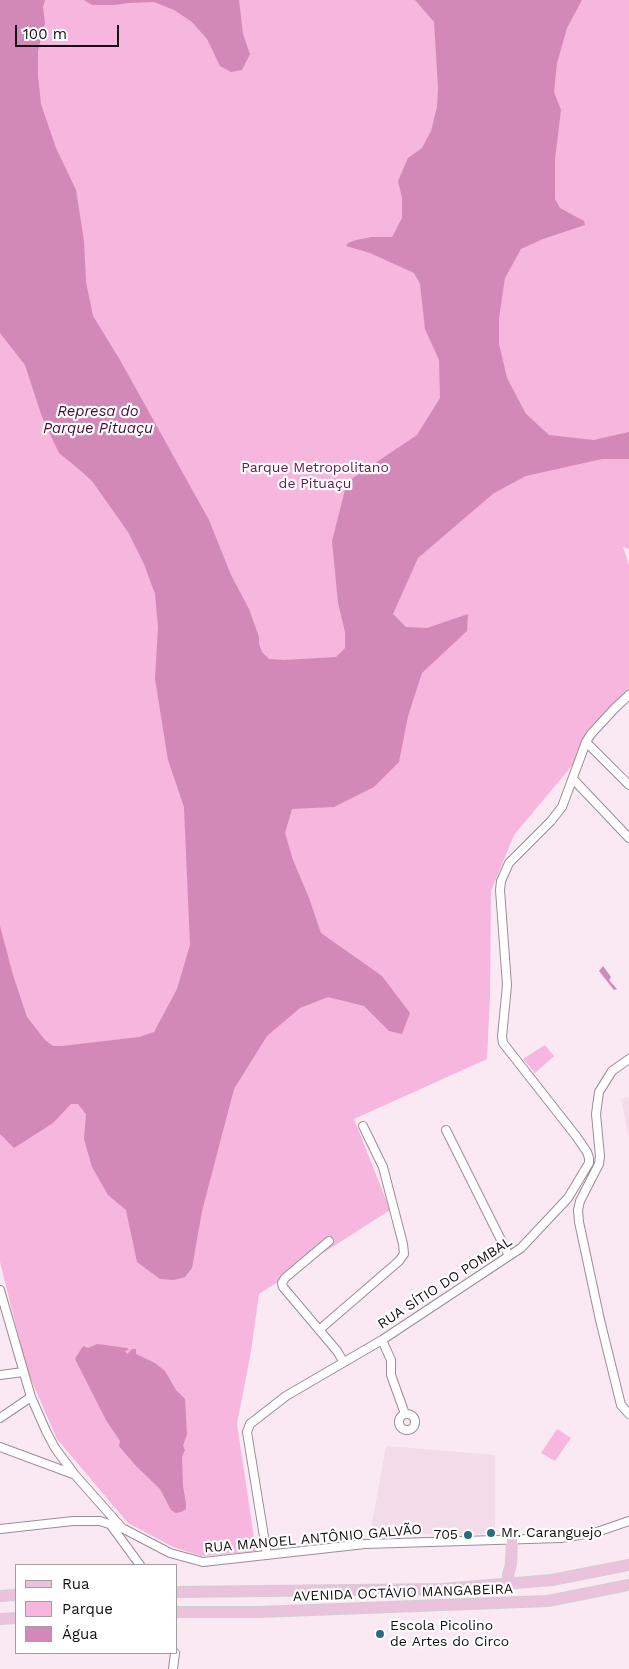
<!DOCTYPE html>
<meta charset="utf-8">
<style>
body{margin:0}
#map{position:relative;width:629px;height:1669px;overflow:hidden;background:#fae9f3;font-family:"Work Sans",sans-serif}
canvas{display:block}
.legend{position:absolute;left:15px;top:1564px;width:162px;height:90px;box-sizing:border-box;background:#fff;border:1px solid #a19fa0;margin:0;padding:6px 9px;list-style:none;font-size:15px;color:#140f12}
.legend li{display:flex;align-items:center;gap:10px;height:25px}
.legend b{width:25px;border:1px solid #a19fa0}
.scale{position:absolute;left:15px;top:25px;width:104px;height:22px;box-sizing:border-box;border:2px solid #140f12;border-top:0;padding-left:6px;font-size:15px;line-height:18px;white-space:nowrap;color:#140f12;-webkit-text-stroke:4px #fff;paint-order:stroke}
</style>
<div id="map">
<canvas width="629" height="1669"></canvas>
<ul class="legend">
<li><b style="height:6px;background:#ebc2dc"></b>Rua</li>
<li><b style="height:14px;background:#f6b6dd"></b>Parque</li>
<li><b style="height:14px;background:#d289b7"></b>Água</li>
</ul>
<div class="scale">100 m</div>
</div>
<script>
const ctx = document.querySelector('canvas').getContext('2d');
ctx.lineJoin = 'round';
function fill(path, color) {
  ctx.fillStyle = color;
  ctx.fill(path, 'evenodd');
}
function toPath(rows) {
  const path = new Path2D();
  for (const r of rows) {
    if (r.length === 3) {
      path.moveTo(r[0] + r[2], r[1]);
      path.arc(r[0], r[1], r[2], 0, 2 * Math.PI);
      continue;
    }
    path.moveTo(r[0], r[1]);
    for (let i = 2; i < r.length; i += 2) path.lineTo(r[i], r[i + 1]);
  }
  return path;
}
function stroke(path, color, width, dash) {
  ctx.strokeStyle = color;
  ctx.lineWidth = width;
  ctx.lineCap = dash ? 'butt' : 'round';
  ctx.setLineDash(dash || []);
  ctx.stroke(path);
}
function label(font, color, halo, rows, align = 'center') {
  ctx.font = font + ' "Work Sans",sans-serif';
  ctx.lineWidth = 4.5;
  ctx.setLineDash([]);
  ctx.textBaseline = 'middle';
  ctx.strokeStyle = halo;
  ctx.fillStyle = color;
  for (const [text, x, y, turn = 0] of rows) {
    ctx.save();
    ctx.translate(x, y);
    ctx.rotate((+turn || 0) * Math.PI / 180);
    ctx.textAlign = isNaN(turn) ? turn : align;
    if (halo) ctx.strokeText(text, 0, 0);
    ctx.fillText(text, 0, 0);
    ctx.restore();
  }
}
fill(toPath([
 [629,1097,629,1138,621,1099],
 [386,1446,495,1455,495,1534,370,1534]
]), '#f3dcea');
fill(toPath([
 [0,0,629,0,629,549,623,547,629,565,629,692,612,707,575,762,514,835,491,891,490,995,487,1059,354,1119,390,1210,259,1294,251,1351,237,1424,256,1551,201,1556,173,1547,128,1523,57,1439,27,1370,0,1262],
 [545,1045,554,1056,535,1073,523,1059],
 [557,1429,571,1438,555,1461,541,1453]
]), '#f6b6dd');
fill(toPath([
 [0,0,45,0,43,7,45,23,38,51,38,76,41,104,56,148,76,190,84,241,86,282,93,316,120,360,209,520,231,575,249,609,259,637,259,644,262,652,269,659,284,660,336,657,345,648,345,632,338,603,332,541,347,482,417,435,440,398,439,360,425,329,420,284,414,273,370,253,346,246,348,243,356,240,372,237,392,237,402,218,402,198,398,181,408,158,422,148,431,131,437,107,438,88,434,22,415,0,582,0,567,28,557,63,554,92,561,110,555,159,555,199,560,208,584,221,585,225,543,239,521,249,505,278,499,318,499,344,507,378,526,414,549,435,594,440,629,432,629,459,602,459,526,476,494,493,418,558,393,614,406,627,427,628,468,614,467,631,422,673,408,716,399,762,374,787,334,807,292,809,285,833,293,860,309,898,321,933,382,976,410,1013,402,1034,389,1031,364,1006,328,997,300,1008,267,1036,234,1089,202,1211,192,1268,185,1277,174,1280,160,1279,137,1262,126,1210,108,1195,92,1167,84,1139,86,1114,78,1104,71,1104,53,1123,14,1148,0,1134,0,926,13,975,27,1017,45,1040,53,1046,62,1046,139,1037,154,1032,177,989,190,945,184,807,168,760,155,679,158,628,155,594,144,564,128,532,92,481,81,471,59,453,42,417,25,365,0,333],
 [84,0,239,0,243,34,250,54,242,70,231,72,220,66,207,39,192,22,174,10,154,2,129,3,114,5,92,5],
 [603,966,611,977,609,980,617,989,614,990,599,971],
 [97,1344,127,1348,129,1350,125,1351,127,1354,132,1349,136,1349,136,1354,155,1363,165,1371,176,1390,185,1399,187,1434,183,1446,185,1450,182,1457,183,1486,186,1504,186,1509,181,1512,176,1513,171,1510,160,1489,136,1466,119,1446,120,1441,106,1420,75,1359,83,1346,88,1348]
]), '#d289b7');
const minor = toPath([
 [586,742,629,785],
 [573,779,629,838],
 [629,1059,612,1071,599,1092,596,1114,600,1156,599,1164,580,1201,578,1210,579,1222,600,1320,621,1405,629,1414],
 [446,1130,509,1256],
 [329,1241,285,1278,282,1283,283,1287,337,1351,343,1361],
 [0,1290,31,1397,46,1431,55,1448,75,1475,122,1528],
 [319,1330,399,1261,404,1254,403,1244,383,1167,363,1126],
 [382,1340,391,1360,391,1375,405,1414],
 [0,1375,23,1372],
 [407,1422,8],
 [0,1418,31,1397],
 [0,1447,73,1474],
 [110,1524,140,1565],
 [0,1529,73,1521,100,1521,124,1529,170,1553,203,1562,365,1544,561,1538,597,1532,629,1521],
 [267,1555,247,1432,250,1424,286,1396,382,1340,521,1248,568,1198,589,1163,589,1158,587,1152,576,1136,503,1043,502,1037,507,985,500,890,501,881,509,863,551,821,562,807,586,742,591,734,615,708,629,695],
 [173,1669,175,1653]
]);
const major = toPath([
 [508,1584,508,1575,511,1564,512,1540],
 [176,1592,442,1589,552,1580,629,1565],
 [0,1596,16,1595],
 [176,1612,259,1612,548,1601,629,1585],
 [0,1619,16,1618]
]);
stroke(minor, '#9c8d95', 10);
stroke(major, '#d0cfd0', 12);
stroke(minor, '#fff', 8);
stroke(major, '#ebc2dc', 10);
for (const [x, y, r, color] of [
 [491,1533,5,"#296c7e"],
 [468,1535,5,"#296c7e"],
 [380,1634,5,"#296c7e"]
]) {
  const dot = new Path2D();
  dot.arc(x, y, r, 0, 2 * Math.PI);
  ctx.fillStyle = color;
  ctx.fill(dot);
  stroke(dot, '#fff', 2);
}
label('14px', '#6b1554', '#fff', [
 ["Parque Metropolitano",315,468],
 ["de Pituaçu",315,484]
]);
label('14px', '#140f12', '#fff', [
 ["RUA SÍTIO DO POMBAL",445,1283,-33],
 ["RUA MANOEL ANTÔNIO GALVÃO",313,1539,-5],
 ["AVENIDA OCTÁVIO MANGABEIRA",403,1593,-2]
]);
label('14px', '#140f12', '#fff', [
 ["Mr. Caranguejo",501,1533],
 ["705",458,1535,"right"],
 ["Escola Picolino",390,1626],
 ["de Artes do Circo",390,1642]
], 'left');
label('italic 15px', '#4b0939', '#fff', [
 ["Represa do",98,412],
 ["Parque Pituaçu",98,429]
]);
</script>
